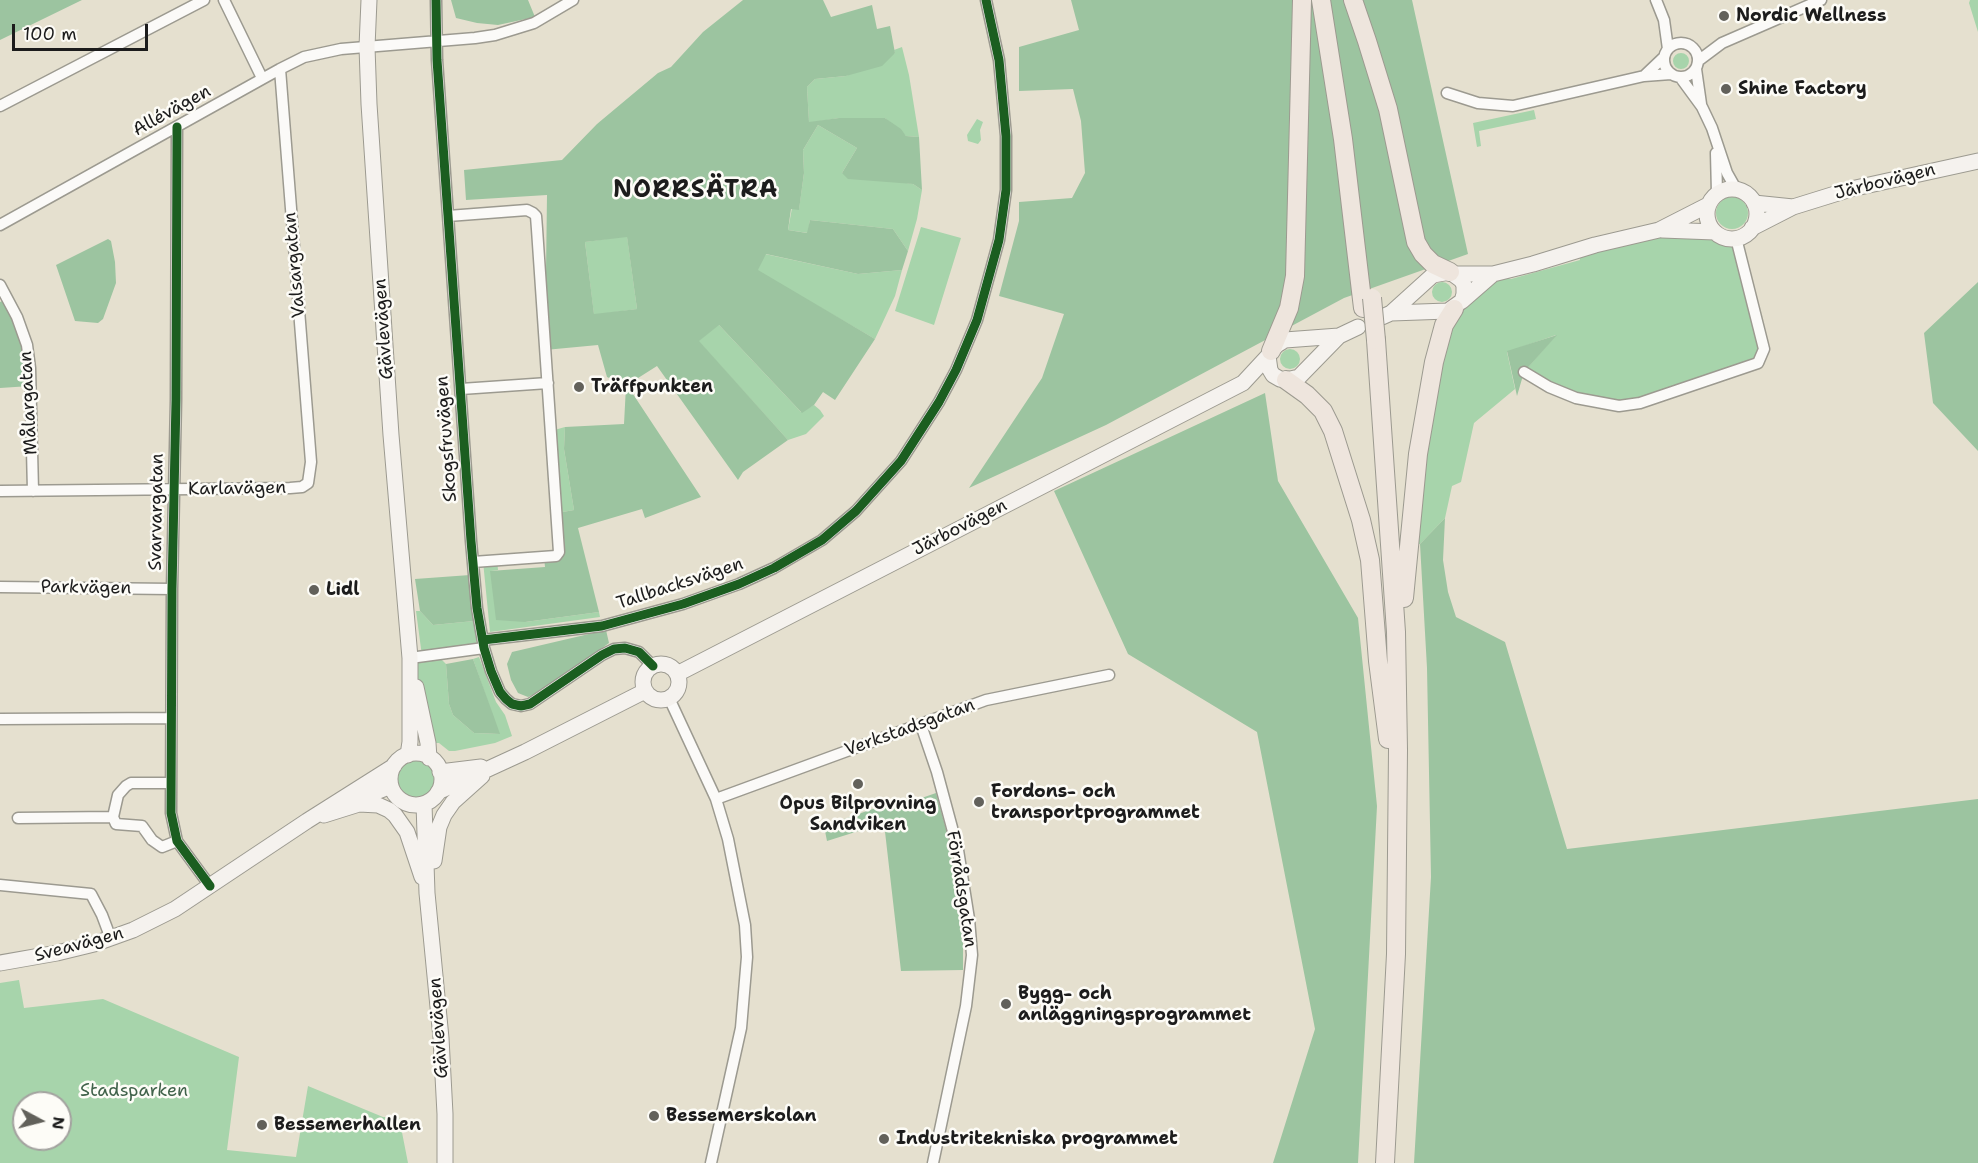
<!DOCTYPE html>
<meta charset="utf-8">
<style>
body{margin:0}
#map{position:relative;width:1978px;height:1163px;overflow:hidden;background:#e5e0cf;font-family:"Shantell Sans",sans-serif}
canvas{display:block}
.north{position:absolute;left:12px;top:1091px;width:60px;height:60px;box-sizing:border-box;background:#fdfcf7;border:2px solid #a3a29f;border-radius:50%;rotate:97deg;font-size:16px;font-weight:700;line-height:24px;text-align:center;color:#1c1c1c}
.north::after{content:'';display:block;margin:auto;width:21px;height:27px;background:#62615b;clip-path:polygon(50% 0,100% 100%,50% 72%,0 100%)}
.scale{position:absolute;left:12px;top:24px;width:136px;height:27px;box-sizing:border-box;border:3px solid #1c1c1c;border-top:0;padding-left:8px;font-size:18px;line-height:21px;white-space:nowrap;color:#1c1c1c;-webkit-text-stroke:4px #fdfcf7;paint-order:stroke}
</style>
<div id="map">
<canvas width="1978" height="1163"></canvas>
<div class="north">N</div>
<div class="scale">100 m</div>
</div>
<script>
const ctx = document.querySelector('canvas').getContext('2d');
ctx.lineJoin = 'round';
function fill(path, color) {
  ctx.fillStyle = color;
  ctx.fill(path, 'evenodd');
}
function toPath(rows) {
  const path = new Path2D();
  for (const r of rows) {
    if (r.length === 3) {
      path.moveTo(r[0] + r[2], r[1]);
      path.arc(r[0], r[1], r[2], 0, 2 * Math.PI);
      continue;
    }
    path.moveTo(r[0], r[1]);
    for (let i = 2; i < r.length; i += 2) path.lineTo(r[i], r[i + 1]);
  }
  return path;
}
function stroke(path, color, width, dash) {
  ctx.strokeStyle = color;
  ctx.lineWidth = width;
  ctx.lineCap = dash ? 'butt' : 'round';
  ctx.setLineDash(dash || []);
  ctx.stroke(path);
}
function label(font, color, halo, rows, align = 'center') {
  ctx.font = font + ' "Shantell Sans",sans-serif';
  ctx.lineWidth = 5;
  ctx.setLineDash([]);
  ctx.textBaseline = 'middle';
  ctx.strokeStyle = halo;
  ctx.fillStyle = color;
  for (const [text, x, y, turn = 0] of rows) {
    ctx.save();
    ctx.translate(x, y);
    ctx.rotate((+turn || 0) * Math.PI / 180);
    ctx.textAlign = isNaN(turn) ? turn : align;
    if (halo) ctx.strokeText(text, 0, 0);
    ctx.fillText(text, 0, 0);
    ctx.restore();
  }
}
fill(toPath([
 [1970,0,1978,0,1978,32,1969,3],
 [902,47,909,75,919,137,906,136,885,118,839,118,809,123,807,87,815,79,846,76,895,53,894,50],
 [1681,61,8],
 [1534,110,1536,119,1479,131,1481,146,1477,147,1473,123],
 [977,119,983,122,980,130,981,140,978,144,968,141,967,135],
 [818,125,857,148,842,173,913,184,922,190,917,219,908,251,893,229,810,220,808,233,788,230,792,208,799,209,804,173,803,150],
 [1732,213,16],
 [921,227,961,238,934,325,895,311],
 [1659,230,1715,232,1728,239,1736,238,1762,356,1731,373,1609,406,1524,372,1556,335,1507,352,1515,389,1474,423,1461,482,1452,486,1445,518,1420,544,1408,544,1444,325,1493,274,1511,279,1580,260,1578,250],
 [627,236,637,309,594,315,585,242],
 [765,254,858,274,902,270,895,296,875,339,757,271],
 [1442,292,10],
 [718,324,801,412,814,405,820,410,824,416,806,434,788,440,698,341],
 [1290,359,10],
 [565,427,564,449,574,510,557,513,551,431],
 [497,560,498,570,491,571,525,622,599,612,600,617,490,632,483,561],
 [416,611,420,611,433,625,474,621,477,649,436,655,436,660,442,660,446,664,449,704,453,715,474,733,499,734,473,659,479,657,496,702,505,715,512,736,495,743,455,751,449,751,439,743,428,743,410,658,422,656],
 [415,780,25],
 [19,980,24,1008,103,999,239,1057,227,1150,296,1157,308,1086,383,1117,399,1117,408,1163,0,1163,0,983],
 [24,1103,60,1103,60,1139,24,1139]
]), '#a7d4ab');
fill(toPath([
 [0,0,82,0,0,40],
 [451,0,528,0,535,17,498,25,477,23,456,18],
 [743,0,823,0,831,17,872,5,877,29,890,26,895,53,882,66,846,76,815,79,807,87,809,122,839,118,885,118,901,129,906,136,919,137,922,190,913,184,848,179,842,173,857,148,818,125,803,150,804,173,799,210,791,209,788,230,807,233,810,220,893,229,908,251,902,270,858,274,766,254,758,270,875,339,835,400,823,392,814,405,802,413,719,325,699,341,788,440,743,472,738,480,657,366,627,385,701,497,645,518,642,509,578,528,599,612,525,622,496,620,490,571,545,567,544,557,556,556,557,513,574,510,564,449,565,427,624,424,626,386,607,377,598,345,545,350,547,195,466,200,464,170,562,160,597,124,658,73,671,67,703,32],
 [627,237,637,309,594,314,585,242],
 [1071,0,1412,0,1468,254,1344,298,1106,425,969,488,1042,378,1064,314,999,296,1019,221,1019,202,1072,198,1085,173,1081,121,1073,89,1019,91,1019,47,1079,30],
 [108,239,111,241,115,262,116,283,103,319,98,323,75,321,56,265],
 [1978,282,1978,451,1933,403,1924,333],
 [7,299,17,317,30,386,0,388,0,302],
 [1557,335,1524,372,1517,396,1507,351],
 [1265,393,1278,481,1358,618,1377,806,1358,1163,1273,1163,1315,1029,1257,732,1128,654,1054,491],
 [1445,518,1443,560,1448,592,1456,617,1505,642,1567,849,1978,799,1978,1163,1414,1163,1431,877,1427,668,1420,544],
 [470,575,474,621,433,625,420,611,415,579],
 [606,630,609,643,572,670,545,689,528,697,518,693,511,680,507,664,512,652],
 [473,659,494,717,500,734,474,733,453,715,449,704,446,664],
 [936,793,949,840,963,939,963,970,901,971,884,823,827,841,824,826,904,798,913,801]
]), '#9cc4a0');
const minor = toPath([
 [224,0,262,78],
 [436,0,437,60,471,541,477,608,484,648,491,671,500,692,506,699,512,704,521,706,530,704,602,655,614,649,625,648,639,652,653,666],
 [1656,0,1664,20,1668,49],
 [1681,60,17],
 [1698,61,1722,43,1821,0],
 [1696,69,1701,104],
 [1644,76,1664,57],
 [1680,77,1702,107,1712,128,1727,173,1736,189],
 [1447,93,1478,103,1513,106,1644,76,1671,74],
 [0,106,204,0],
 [177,127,176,400,172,589,171,813,177,841,210,886],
 [1716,153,1717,193],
 [448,216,527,210,533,213,536,216,537,229,559,552,556,556,473,562],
 [0,225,280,69,304,57,341,49,475,38,495,35,534,23,573,0],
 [0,285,17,317,27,345,30,368,33,491],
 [1524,372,1549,387,1576,398,1619,406,1640,403,1758,363,1764,349,1736,238],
 [461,389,548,383],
 [0,491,290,488,302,487,308,483,311,462,280,69],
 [0,587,172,589],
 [483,640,602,626,683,604,739,584,774,568,822,540,856,511,901,461,939,402,956,370,977,320,999,240,1006,190,1006,136,999,60,986,0],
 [410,658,484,648],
 [669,698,716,799,728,839,745,925,747,957,741,1028,711,1163],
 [0,719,171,718],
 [921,725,937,772,958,850,969,919,972,955,966,1006,933,1163],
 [716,799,986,700,1109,675],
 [113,817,118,795,126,786,131,783,171,783],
 [18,818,113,817,116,824,142,826,152,840,162,847,177,841],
 [0,885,91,894,102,915,111,939]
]);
const secondary = toPath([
 [369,0,367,47,369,104,391,435,410,658,410,742,408,755],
 [1732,214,25],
 [1754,203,1793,207],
 [1752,228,1793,207,1851,189,1978,161],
 [1662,230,1715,232],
 [1454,274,1493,274,1533,264,1595,245,1659,230,1708,205],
 [1462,301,1493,274],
 [1382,317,1391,313,1433,275,1450,272,1461,280,1464,285,1464,294,1462,301,1448,311,1391,313],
 [1339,336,1299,377,1286,380,1280,379,1273,375,1270,370,1268,356,1271,351,1277,345,1285,340,1339,336,1358,327],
 [661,682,18],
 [677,674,1243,383,1268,356],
 [416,687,428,743,429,758],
 [416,779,26],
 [440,772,481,767],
 [438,792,525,752,645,691],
 [353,801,391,786],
 [424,804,427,893,441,1038,445,1114,445,1163],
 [324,815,359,804,378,805,389,810,395,815,407,832,422,877],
 [434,861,439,827,444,815,453,802,482,776],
 [0,963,57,953,94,944,133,930,175,909,307,821,394,766]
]);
const trunk = toPath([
 [1321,0,1343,139,1363,308],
 [1353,0,1367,41,1388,109,1416,242,1423,254,1433,264,1450,272],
 [1376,340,1396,632,1398,750,1396,954,1385,1163],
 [1271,351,1289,308,1295,276,1302,0],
 [1286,380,1307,395,1323,411,1333,431,1361,520,1370,560,1378,661,1388,739],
 [1404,598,1418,454,1434,362,1444,325,1454,309]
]);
stroke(minor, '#9c9a90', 13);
stroke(secondary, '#9c9a90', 17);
stroke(trunk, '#9c9a90', 20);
stroke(minor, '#fbfaf8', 10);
stroke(secondary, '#f5f2ee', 15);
stroke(trunk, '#eee5dd', 18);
const trunkBridge = toPath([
 [1372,298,1376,340]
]);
stroke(trunkBridge, '#9c9a90', 20, []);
stroke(trunkBridge, '#eee5dd', 18);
stroke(toPath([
 [436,0,437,60,471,541,477,608,484,648,491,671,500,692,506,699,512,704,521,706,530,704,602,655,614,649,625,648,639,652,653,666],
 [177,127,176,400,172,589,171,813,177,841,210,886],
 [483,640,602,626,683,604,739,584,774,568,822,540,856,511,901,461,939,402,956,370,977,320,999,240,1006,190,1006,136,999,60,986,0]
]), '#1b5e20', 9);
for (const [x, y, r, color] of [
 [1724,16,6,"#62615b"],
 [1726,89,6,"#62615b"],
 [579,387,6,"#62615b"],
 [314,590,6,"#62615b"],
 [858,784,6,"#62615b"],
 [979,802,6,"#62615b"],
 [1006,1004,6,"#62615b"],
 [654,1116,6,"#62615b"],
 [262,1125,6,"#62615b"],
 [884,1139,6,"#62615b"]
]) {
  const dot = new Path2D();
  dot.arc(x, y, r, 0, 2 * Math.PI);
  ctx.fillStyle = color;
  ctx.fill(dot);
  stroke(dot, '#fdfcf7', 2);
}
label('bold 18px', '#1c1c1c', '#fdfcf7', [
 ["Nordic Wellness",1736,16],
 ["Shine Factory",1738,89],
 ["Träffpunkten",591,387],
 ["Lidl",326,590],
 ["Fordons- och",991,792],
 ["transportprogrammet",991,813],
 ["Opus Bilprovning",858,804,"center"],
 ["Sandviken",858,825,"center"],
 ["Bygg- och",1018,994],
 ["anläggningsprogrammet",1018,1015],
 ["Bessemerskolan",666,1116],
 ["Bessemerhallen",274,1125],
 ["Industritekniska programmet",896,1139]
], 'left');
label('18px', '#1c1c1c', '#fdfcf7', [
 ["Allévägen",172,111,-29],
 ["Järbovägen",1885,182,-14],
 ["Valsargatan",295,265,-95],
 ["Gävlevägen",384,329,-94],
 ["Målargatan",29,403,-93],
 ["Skogsfruvägen",447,439,-94],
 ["Karlavägen",237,489,-1],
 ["Svarvargatan",157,512,-89],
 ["Järbovägen",960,528,-27],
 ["Tallbacksvägen",680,584,-18],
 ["Parkvägen",86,588,1],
 ["Verkstadsgatan",910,728,-20],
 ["Förrådsgatan",961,889,81],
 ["Sveavägen",79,945,-15],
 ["Gävlevägen",439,1028,-94]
]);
label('18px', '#40624a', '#fdfcf7', [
 ["Stadsparken",134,1091]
]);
ctx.letterSpacing = '1.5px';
label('bold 24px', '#1c1c1c', '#fdfcf7', [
 ["NORRSÄTRA",696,191]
]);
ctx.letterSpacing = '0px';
</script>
